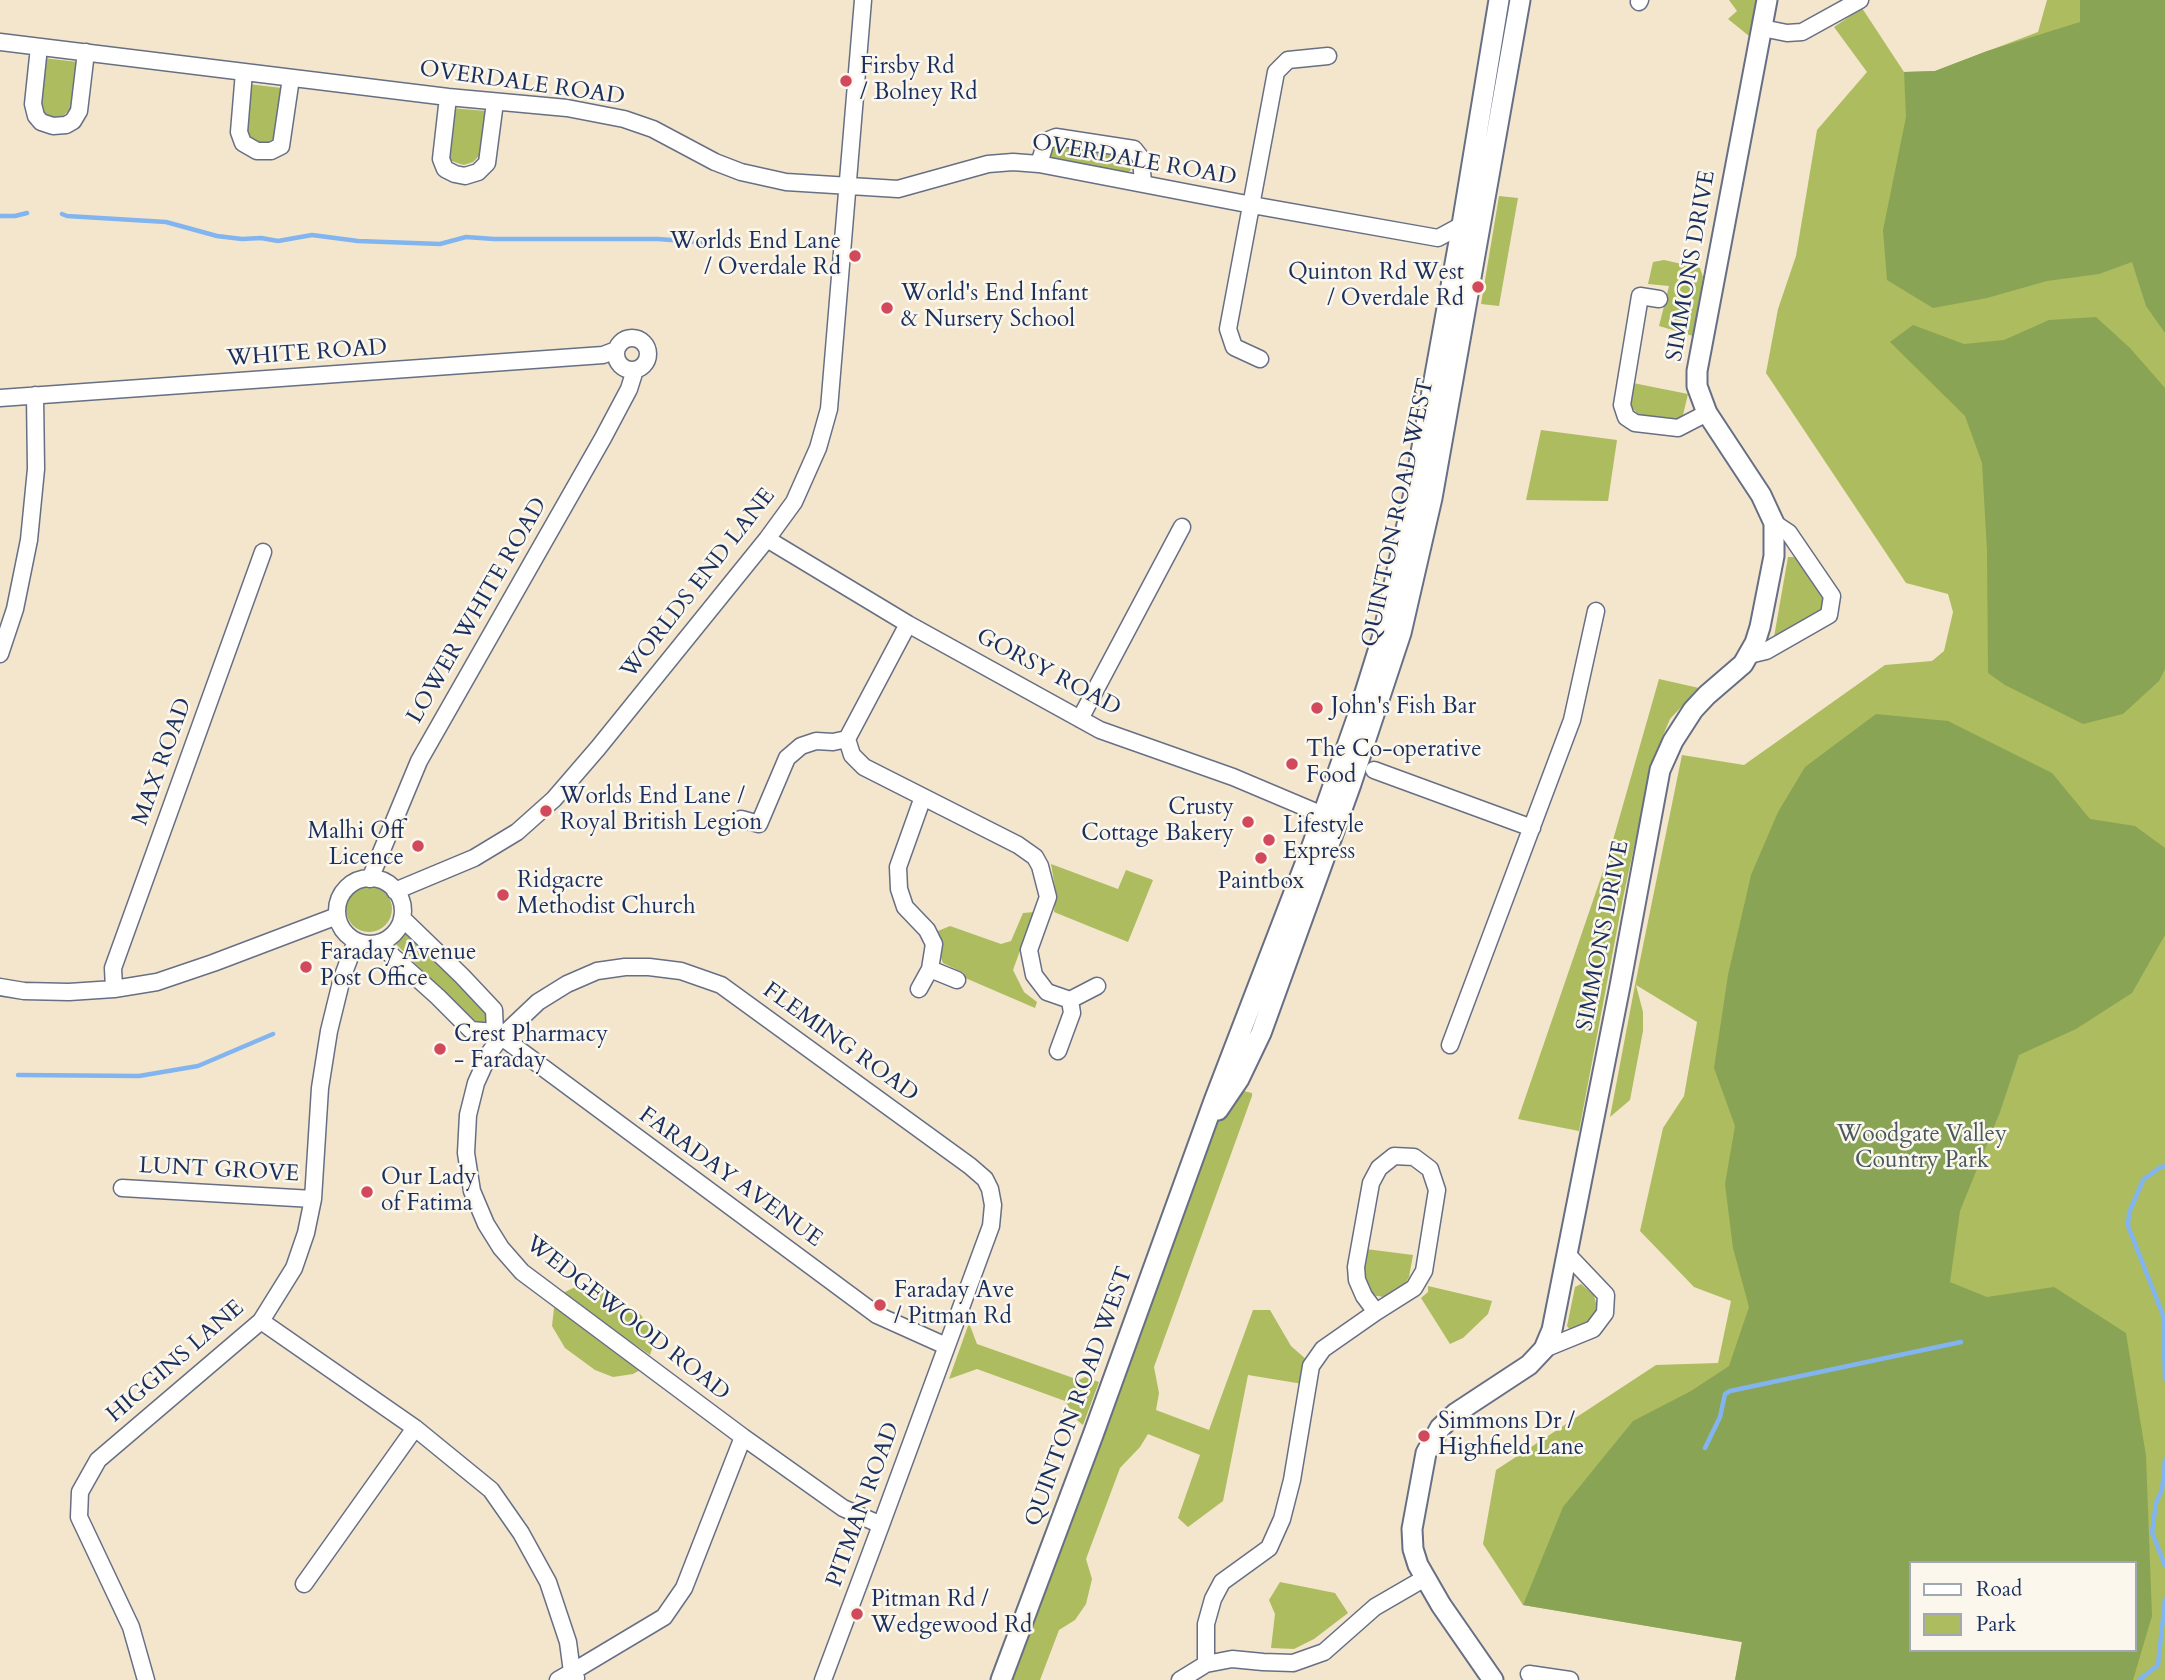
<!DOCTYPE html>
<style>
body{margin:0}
#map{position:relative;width:2165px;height:1680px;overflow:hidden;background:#f3e6cd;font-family:Cardo,serif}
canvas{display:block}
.legend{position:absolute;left:1909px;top:1561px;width:228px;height:91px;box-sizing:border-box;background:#fbf7ec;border:2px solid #a1a7b3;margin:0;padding:9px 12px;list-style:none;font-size:21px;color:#1b2f5e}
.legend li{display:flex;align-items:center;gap:14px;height:35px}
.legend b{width:35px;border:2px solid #a1a7b3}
</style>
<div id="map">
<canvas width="2165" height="1680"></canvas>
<ul class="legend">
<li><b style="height:9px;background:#fff"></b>Road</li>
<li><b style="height:19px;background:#adbc5e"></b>Park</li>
</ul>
</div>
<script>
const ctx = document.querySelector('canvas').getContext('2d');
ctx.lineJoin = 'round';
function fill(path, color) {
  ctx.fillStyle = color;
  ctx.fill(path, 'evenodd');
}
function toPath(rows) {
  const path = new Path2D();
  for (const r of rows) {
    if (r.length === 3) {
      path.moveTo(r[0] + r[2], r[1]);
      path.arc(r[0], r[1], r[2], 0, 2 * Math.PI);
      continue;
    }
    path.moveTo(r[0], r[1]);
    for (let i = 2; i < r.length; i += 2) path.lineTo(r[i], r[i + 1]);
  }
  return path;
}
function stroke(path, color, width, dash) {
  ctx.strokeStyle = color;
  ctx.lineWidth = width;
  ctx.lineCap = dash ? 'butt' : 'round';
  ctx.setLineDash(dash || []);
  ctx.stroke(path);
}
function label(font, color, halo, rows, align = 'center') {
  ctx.font = font + ' Cardo,serif';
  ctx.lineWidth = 5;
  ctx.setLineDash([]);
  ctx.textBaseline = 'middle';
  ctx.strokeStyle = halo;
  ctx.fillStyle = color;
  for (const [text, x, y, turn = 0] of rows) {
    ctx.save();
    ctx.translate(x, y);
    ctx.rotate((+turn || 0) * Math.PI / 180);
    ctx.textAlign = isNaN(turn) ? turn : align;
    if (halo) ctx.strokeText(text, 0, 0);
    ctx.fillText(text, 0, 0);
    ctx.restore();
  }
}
fill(toPath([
 [1729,0,1756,0,1749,36,1728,19,1737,11],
 [2047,0,2165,0,2165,1680,1735,1680,1742,1642,1523,1605,1483,1544,1496,1470,1656,1365,1718,1363,1731,1301,1694,1287,1640,1231,1663,1128,1684,1096,1697,1022,1636,985,1643,1012,1643,1031,1630,1100,1610,1117,1635,985,1682,755,1744,765,1885,665,1932,661,1944,651,1953,612,1948,594,1906,583,1766,373,1778,309,1796,256,1817,130,1867,72,1834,27,1862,8,1904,72,1935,71,2038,32],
 [1911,1563,2135,1563,2135,1650,1911,1650],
 [43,58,78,62,73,106,63,116,54,117,45,114,41,109,38,100],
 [248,84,282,88,275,138,268,142,257,142,248,136,244,128],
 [451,108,486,111,480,155,473,162,464,165,457,163,450,160,447,152],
 [1054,142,1129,153,1134,162,1131,170,1126,174,1053,160,1049,157],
 [1499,196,1518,198,1499,306,1481,304],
 [1664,260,1700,268,1703,277,1693,336,1659,326,1669,286,1648,284,1653,262],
 [1633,383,1688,394,1683,415,1674,422,1638,414,1631,407],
 [1541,430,1617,440,1608,501,1526,500],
 [1788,557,1794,557,1802,565,1824,601,1822,610,1775,639,1774,637],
 [1659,679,1699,688,1670,719,1653,759,1623,898,1579,1131,1518,1119,1609,854],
 [1051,864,1118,889,1126,870,1153,880,1128,942,1054,912,1056,893],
 [369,909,23],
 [1034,912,1013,970,1024,992,1037,1002,1035,1008,963,977,964,973,943,963,941,958,943,945,938,931,950,926,1001,944,1011,941,1023,913],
 [408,929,490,1017,491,1024,477,1026,395,943],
 [1240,1090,1252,1093,1252,1096,1154,1367,1159,1393,1156,1410,1209,1430,1253,1310,1270,1310,1291,1346,1308,1361,1303,1384,1248,1375,1223,1501,1188,1527,1178,1518,1200,1455,1148,1434,1140,1447,1120,1468,1086,1559,1092,1579,1086,1604,1075,1620,1059,1630,1040,1680,1008,1680,1203,1155,1223,1107],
 [1366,1249,1413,1255,1409,1277,1403,1287,1384,1297,1371,1295,1362,1280],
 [1581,1284,1594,1295,1597,1307,1595,1318,1583,1327,1570,1330,1567,1326,1575,1287],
 [1428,1286,1492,1301,1488,1314,1463,1338,1450,1344,1421,1298,1428,1292],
 [575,1287,592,1287,605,1291,641,1315,651,1332,652,1349,650,1355,561,1294],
 [562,1307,642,1369,633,1374,613,1377,595,1370,565,1348,552,1326,554,1308],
 [969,1323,977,1344,1079,1380,1085,1377,1099,1382,1083,1425,1078,1421,1065,1401,977,1369,949,1379],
 [1280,1582,1335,1593,1348,1613,1314,1639,1294,1649,1271,1648,1275,1614,1269,1600]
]), '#adbc5e');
fill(toPath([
 [2080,0,2165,0,2165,333,2146,306,2132,262,2099,274,2047,281,1987,298,1933,308,1887,280,1883,230,1906,117,1904,72,1935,71,1987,51,2080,22],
 [2096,317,2130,348,2165,388,2165,669,2159,681,2123,714,2083,724,2005,685,1988,673,1987,551,1982,463,1965,416,1890,342,1913,325,1964,344,2004,340,2049,320],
 [1876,714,1948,721,2052,773,2090,819,2135,826,2165,848,2165,935,2132,993,2076,1029,2019,1055,2000,1112,1960,1211,1950,1282,1987,1297,2054,1287,2126,1333,2146,1456,2152,1616,2133,1680,1735,1680,1742,1642,1523,1605,1563,1507,1633,1421,1691,1391,1729,1366,1749,1307,1733,1248,1725,1184,1735,1126,1714,1068,1728,975,1751,875,1778,812,1805,767],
 [1911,1563,2135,1563,2135,1650,1911,1650]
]), '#8aa455');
stroke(toPath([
 [62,214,67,216,166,222,217,236,242,239,261,238,278,241,312,235,358,241,440,244,466,237,494,239,658,239,710,243],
 [0,216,15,216,27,213],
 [18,1075,139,1076,198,1066,273,1034],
 [2165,1166,2159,1168,2143,1180,2129,1213,2128,1226,2163,1315,2165,1379],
 [1705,1448,1720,1417,1725,1394,1730,1391,1961,1342],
 [2165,1460,2162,1490,2156,1503,2152,1532,2165,1566],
 [2139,1680,2158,1665,2165,1599]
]), '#82b5ef', 4.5);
const minor = toPath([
 [1639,2,1640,0],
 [1762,28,1787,33,1802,32,1860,0],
 [0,42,448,97,567,108,624,119,653,129,715,162,741,172,786,182,898,189,988,164,1013,162,1039,164,1252,205,1438,238,1462,225],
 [39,47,33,104,36,116,41,122,53,126,66,125,73,121,79,111,86,52],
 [244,72,239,132,243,143,257,151,271,151,281,146,291,78],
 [448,97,441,159,445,169,455,174,465,176,478,172,487,163,495,102],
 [1039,164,1046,141,1056,137,1134,149,1141,158,1143,183],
 [1659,299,1640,296,1622,405,1626,417,1635,423,1678,428,1707,413],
 [632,354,16],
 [1260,359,1234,347,1228,329,1276,72,1288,60,1328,56],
 [0,398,603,355,616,350],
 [767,539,908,624,1100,730,1233,777,1323,815],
 [908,624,847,739,852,755,864,767,1018,845,1035,857,1040,866,1048,897,1029,950,1034,975,1047,992,1070,1000,1097,986],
 [0,654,15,609,29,540,36,469,35,395],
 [1749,655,1766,651,1829,615,1832,596,1789,533,1774,523],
 [1080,719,1182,527],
 [1374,770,1532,828],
 [741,819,759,824,787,758,801,746,816,741,833,742,847,739],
 [370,911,33],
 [370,879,419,761,603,438,629,389,635,370],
 [395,891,474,858,517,832,554,799,598,748,767,539,794,502,818,448,829,409,863,0],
 [402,918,462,976,494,1010,495,1032],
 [378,943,438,997,471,1030,495,1032,877,1315,946,1346],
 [930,969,957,980],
 [0,987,24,991,69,992,114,989,157,982,213,963,337,916],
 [114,989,113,968,263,552],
 [919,989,930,969,934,944,927,930,905,907,899,889,898,867,923,797],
 [1450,1045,1572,720,1596,611],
 [1058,1051,1072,1013,1070,1000],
 [122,1188,313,1199],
 [261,1321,415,1428,491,1490,521,1533,548,1582,568,1642,572,1672,558,1680],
 [1544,1349,1593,1329,1605,1313,1606,1295,1568,1255],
 [304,1584,415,1428],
 [1206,1664,1206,1624,1213,1599,1222,1582,1269,1548,1282,1519,1292,1480,1311,1366,1323,1349,1376,1312,1364,1296,1357,1280,1356,1267,1371,1183,1379,1168,1394,1156,1414,1157,1430,1169,1437,1190,1424,1271,1414,1288,1376,1312],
 [1529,1674,1570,1680],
 [576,1678,572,1672,664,1617,684,1588,743,1437],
 [146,1680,131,1627,79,1517,80,1492,98,1460,261,1321,294,1268,306,1233,313,1199,320,1088,329,1031,342,978,356,941],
 [823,1680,881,1525,991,1226,993,1205,990,1189,985,1179,970,1166,721,985,681,971,649,967,625,967,597,971,567,984,538,1002,501,1037,490,1052,476,1083,468,1115,466,1153,472,1191,486,1224,501,1248,522,1272,743,1437,843,1508,881,1525],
 [1180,1680,1206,1664,1232,1659,1263,1662,1293,1663,1324,1652,1375,1607,1425,1578]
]);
const tertiary = toPath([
 [1218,1110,1239,1079,1261,1033,1351,784,1401,633,1432,498,1520,0],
 [1001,1680,1093,1435,1214,1101,1312,846,1358,715,1383,635,1413,497,1462,225,1499,0],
 [1493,1680,1441,1605,1418,1565,1413,1549,1412,1529,1426,1453,1440,1428,1456,1413,1529,1365,1544,1349,1552,1330,1620,986,1660,770,1673,741,1693,710,1707,695,1743,664,1755,643,1760,627,1774,556,1774,523,1761,495,1707,413,1697,386,1697,371,1767,0]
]);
stroke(minor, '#676f85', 19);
stroke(tertiary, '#676f85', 23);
stroke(minor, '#fff', 16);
stroke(tertiary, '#fff', 19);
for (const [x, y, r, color] of [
 [846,81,7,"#d1495b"],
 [855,256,7,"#d1495b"],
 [1478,287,7,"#d1495b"],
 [887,308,7,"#d1495b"],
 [1317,708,7,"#d1495b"],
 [1292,764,7,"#d1495b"],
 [546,811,7,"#d1495b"],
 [1248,822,7,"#d1495b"],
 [1269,840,7,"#d1495b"],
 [418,846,7,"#d1495b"],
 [1261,858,7,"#d1495b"],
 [503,895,7,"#d1495b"],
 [306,967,7,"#d1495b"],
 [440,1049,7,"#d1495b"],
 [367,1192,7,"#d1495b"],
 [880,1305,7,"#d1495b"],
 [1424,1436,7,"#d1495b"],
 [857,1614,7,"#d1495b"]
]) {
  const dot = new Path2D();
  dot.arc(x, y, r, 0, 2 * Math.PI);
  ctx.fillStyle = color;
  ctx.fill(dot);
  stroke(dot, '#fbf7ec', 2.5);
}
label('23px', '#1b2f5e', '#fbf7ec', [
 ["Firsby Rd",860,68],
 ["/ Bolney Rd",860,94],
 ["Worlds End Lane",841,243,"right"],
 ["/ Overdale Rd",841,269,"right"],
 ["Quinton Rd West",1464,274,"right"],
 ["/ Overdale Rd",1464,300,"right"],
 ["World's End Infant",901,295],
 ["& Nursery School",901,321],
 ["John's Fish Bar",1331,708],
 ["The Co-operative",1306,751],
 ["Food",1306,777],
 ["Worlds End Lane /",560,798],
 ["Royal British Legion",560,824],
 ["Crusty",1234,809,"right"],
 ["Cottage Bakery",1234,835,"right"],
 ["Lifestyle",1283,827],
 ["Express",1283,853],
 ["Malhi Off",404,833,"right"],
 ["Licence",404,859,"right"],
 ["Ridgacre",517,882],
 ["Methodist Church",517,908],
 ["Paintbox",1261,883,"center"],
 ["Faraday Avenue",320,954],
 ["Post Office",320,980],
 ["Crest Pharmacy",454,1036],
 ["- Faraday",454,1062],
 ["Our Lady",381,1179],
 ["of Fatima",381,1205],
 ["Faraday Ave",894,1292],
 ["/ Pitman Rd",894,1318],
 ["Simmons Dr /",1438,1423],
 ["Highfield Lane",1438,1449],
 ["Pitman Rd /",871,1601],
 ["Wedgewood Rd",871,1627]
], 'left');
label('23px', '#1b2f5e', '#fbf7ec', [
 ["OVERDALE ROAD",522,84,8],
 ["OVERDALE ROAD",1134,161,10],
 ["SIMMONS DRIVE",1692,266,-80],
 ["WHITE ROAD",307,354,-4],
 ["QUINTON ROAD WEST",1399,513,-78],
 ["WORLDS END LANE",699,584,-52],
 ["LOWER WHITE ROAD",478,611,-60],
 ["GORSY ROAD",1048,673,28],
 ["MAX ROAD",163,762,-70],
 ["SIMMONS DRIVE",1604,936,-79],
 ["FLEMING ROAD",840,1043,36],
 ["LUNT GROVE",219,1171,3],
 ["FARADAY AVENUE",730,1178,36],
 ["WEDGEWOOD ROAD",627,1319,38],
 ["HIGGINS LANE",176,1362,-41],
 ["QUINTON ROAD WEST",1080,1397,-70],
 ["PITMAN ROAD",864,1505,-70]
]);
label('23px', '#47595e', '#fbf7ec', [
 ["Woodgate Valley",1922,1136],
 ["Country Park",1922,1162]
]);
</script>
